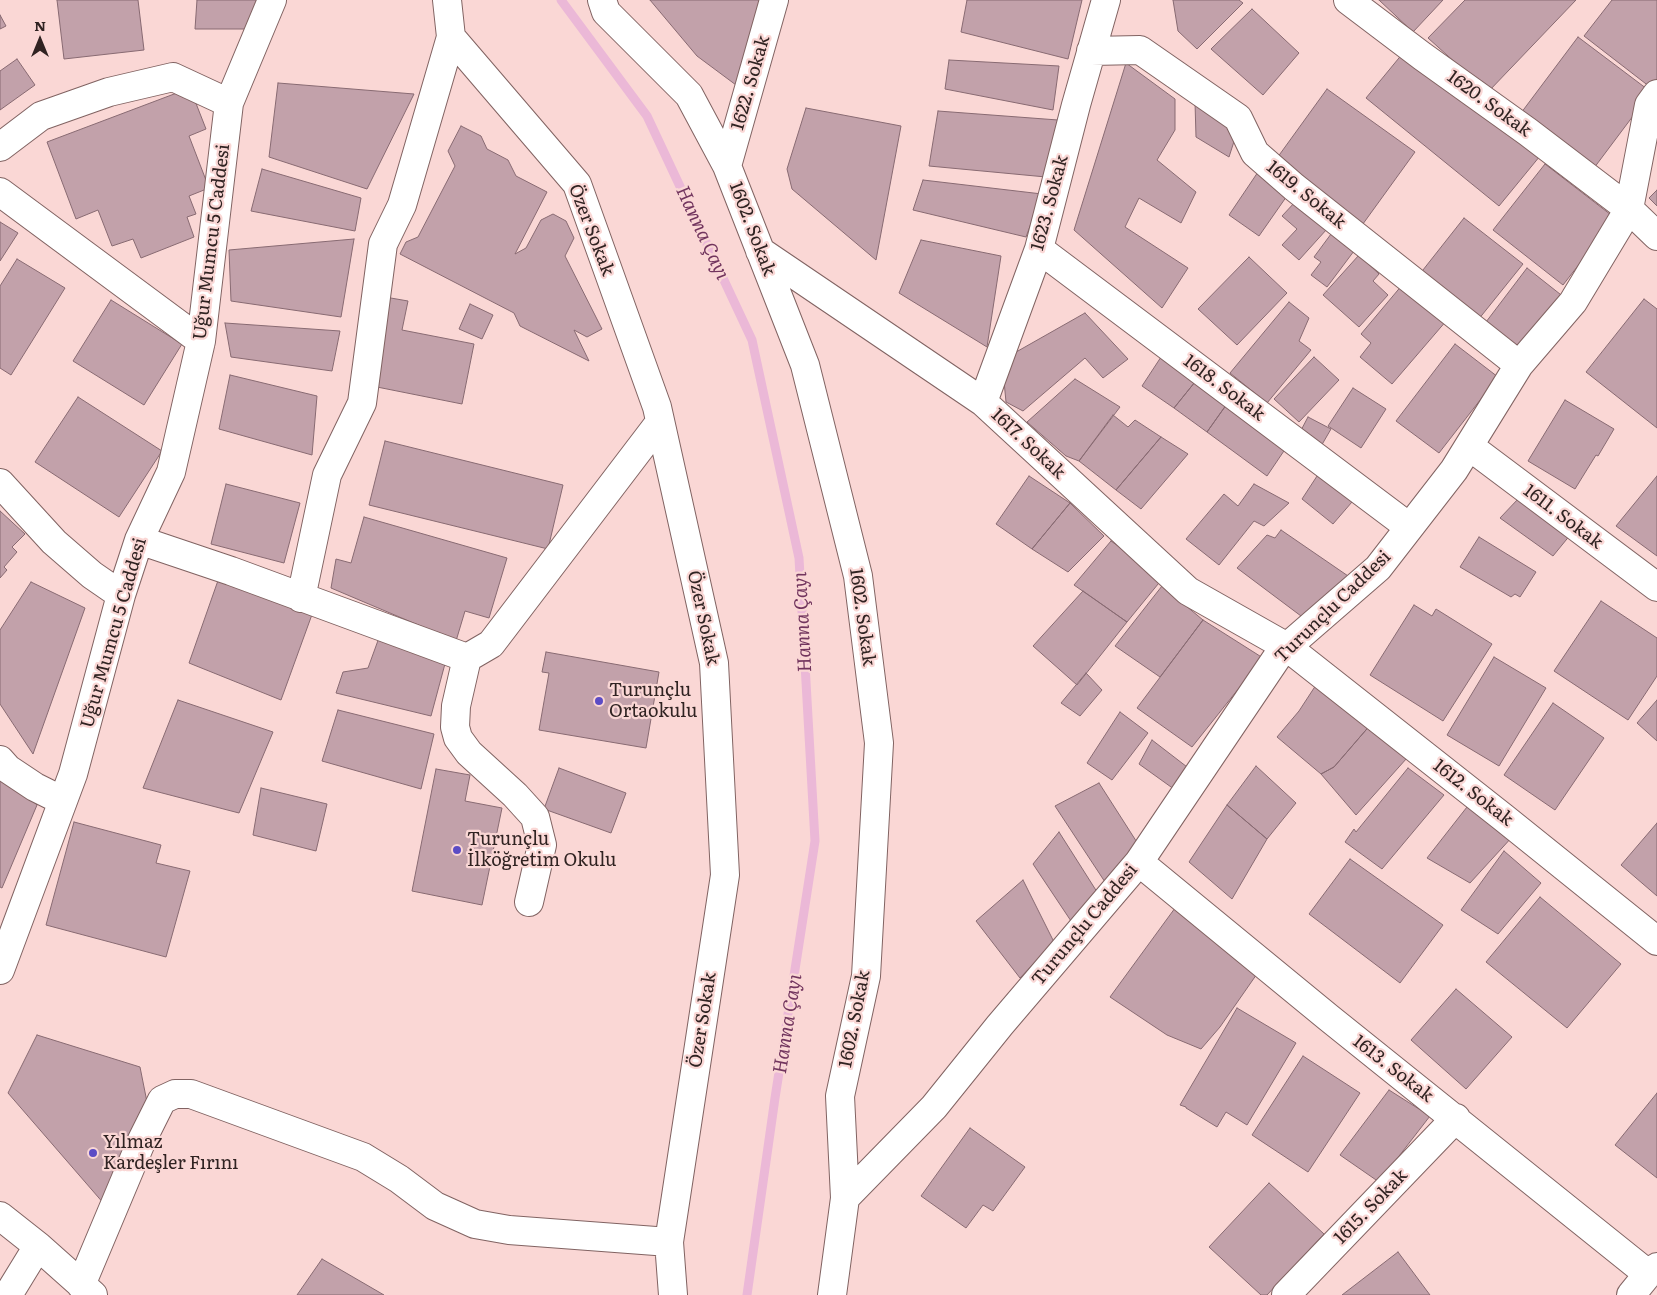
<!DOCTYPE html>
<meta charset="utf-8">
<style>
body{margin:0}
#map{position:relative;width:1657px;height:1295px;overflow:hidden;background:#fad7d5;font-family:Literata,serif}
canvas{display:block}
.north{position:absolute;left:15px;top:15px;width:50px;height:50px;-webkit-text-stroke:4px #fad7d5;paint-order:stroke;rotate:0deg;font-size:14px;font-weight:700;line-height:20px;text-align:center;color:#302322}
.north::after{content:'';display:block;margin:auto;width:18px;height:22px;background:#302322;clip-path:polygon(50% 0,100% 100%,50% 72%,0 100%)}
</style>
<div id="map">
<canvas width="1657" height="1295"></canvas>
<div class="north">N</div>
</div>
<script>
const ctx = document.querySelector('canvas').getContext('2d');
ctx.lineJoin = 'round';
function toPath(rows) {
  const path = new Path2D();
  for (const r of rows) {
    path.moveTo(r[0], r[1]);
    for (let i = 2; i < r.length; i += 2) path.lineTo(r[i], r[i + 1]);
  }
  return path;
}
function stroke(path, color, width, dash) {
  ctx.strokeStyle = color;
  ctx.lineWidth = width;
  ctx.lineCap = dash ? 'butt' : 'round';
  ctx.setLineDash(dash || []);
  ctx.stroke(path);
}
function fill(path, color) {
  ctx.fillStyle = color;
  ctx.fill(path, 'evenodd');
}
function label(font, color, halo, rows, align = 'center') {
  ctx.font = font + ' Literata,serif';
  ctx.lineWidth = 4.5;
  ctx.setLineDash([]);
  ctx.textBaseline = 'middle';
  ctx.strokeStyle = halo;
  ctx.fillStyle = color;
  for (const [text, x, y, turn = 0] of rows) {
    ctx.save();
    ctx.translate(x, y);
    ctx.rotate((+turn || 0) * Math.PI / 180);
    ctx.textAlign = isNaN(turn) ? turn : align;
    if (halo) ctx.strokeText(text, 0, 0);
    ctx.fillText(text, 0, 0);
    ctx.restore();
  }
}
stroke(toPath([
 [561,0,647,116,752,340,799,558,815,841,775,1098,747,1295]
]), '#ebb8d7', 9);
const building = toPath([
 [57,0,138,0,144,50,64,59,57,0],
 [197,0,270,0,255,29,195,29,197,0],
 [650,0,763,0,736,85,697,56,650,0],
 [967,0,1082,0,1068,59,961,32,967,0],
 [1173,0,1239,0,1243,3,1197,49,1178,31,1173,0],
 [1379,0,1443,0,1413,32,1379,0],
 [1465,0,1576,0,1488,92,1428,38,1465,0],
 [1612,0,1657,0,1657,79,1650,87,1584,36,1612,0],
 [1252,9,1299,53,1263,95,1211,49,1252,9],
 [0,15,6,26,0,29,0,15],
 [1578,37,1651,92,1594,168,1521,113,1578,37],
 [1408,47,1540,156,1499,206,1366,98,1408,47],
 [17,59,35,85,0,110,0,71,17,59],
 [949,60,1059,66,1053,110,945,89,949,60],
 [1126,63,1175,99,1175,130,1157,160,1196,192,1181,223,1139,198,1125,227,1188,268,1162,308,1074,230,1126,63],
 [278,83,414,94,367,189,269,157,278,83],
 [190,88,206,129,189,136,209,188,189,196,196,214,187,217,194,237,141,258,133,239,112,246,98,210,76,219,47,142,190,88],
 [1327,89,1415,152,1360,228,1272,165,1327,89],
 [1195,102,1238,129,1229,157,1196,137,1195,102],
 [806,108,901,126,876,260,792,189,787,169,806,108],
 [938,111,1058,120,1046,177,929,166,938,111],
 [461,126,481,136,487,149,508,160,516,176,547,192,515,254,526,248,541,220,553,214,566,221,574,238,565,256,602,329,587,337,574,330,589,361,520,326,514,313,400,254,406,242,418,237,455,166,448,151,461,126],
 [1545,164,1615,218,1563,285,1493,230,1545,164],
 [262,169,361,198,355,231,251,211,262,169],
 [1258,172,1289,193,1259,236,1229,215,1258,172],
 [923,180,1042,194,1026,237,913,210,923,180],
 [1657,190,1657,206,1649,198,1657,190],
 [1296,201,1327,229,1299,260,1282,245,1297,229,1282,216,1296,201],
 [1464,218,1523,264,1478,320,1419,275,1464,218],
 [0,222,18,233,0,261,0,222],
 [1334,230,1357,247,1327,287,1311,275,1321,262,1314,257,1334,230],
 [354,239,341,317,231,301,229,250,354,239],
 [921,240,1001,256,987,347,899,293,921,240],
 [1359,255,1379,274,1373,281,1388,295,1359,327,1323,295,1359,255],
 [1249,257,1287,293,1237,345,1198,309,1249,257],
 [17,259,65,288,11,375,0,368,0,286,17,259],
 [1527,268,1565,298,1524,351,1486,322,1527,268],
 [1403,284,1447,320,1392,384,1360,357,1371,343,1361,334,1403,284],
 [385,297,408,301,402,330,474,344,462,404,367,385,385,297],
 [1644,299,1657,309,1657,428,1586,372,1644,299],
 [111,300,182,344,144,405,73,361,111,300],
 [1289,302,1309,318,1299,341,1311,350,1267,403,1230,373,1289,302],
 [470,304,493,315,482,339,459,329,470,304],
 [1085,313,1128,359,1103,378,1085,358,1023,411,1006,402,1002,360,1085,313],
 [225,323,340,331,332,371,231,357,225,323],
 [1455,344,1498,377,1439,453,1396,421,1455,344],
 [1163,354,1199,377,1174,408,1142,386,1163,354],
 [1314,357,1339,380,1299,422,1274,399,1314,357],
 [230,375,317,396,312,455,219,429,230,375],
 [1199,377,1229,401,1207,432,1174,408,1199,377],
 [1075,379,1120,407,1079,461,1066,456,1027,422,1075,379],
 [1353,388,1386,409,1361,448,1328,426,1353,388],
 [78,397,162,451,119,517,35,462,78,397],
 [1565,400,1614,429,1598,456,1596,455,1575,489,1528,461,1565,400],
 [1229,401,1290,442,1267,476,1207,432,1229,401],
 [1113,415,1128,427,1135,420,1161,437,1116,490,1079,461,1113,415],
 [1308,417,1331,429,1320,448,1298,436,1308,417],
 [1161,437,1188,454,1141,509,1116,490,1161,437],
 [385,441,563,485,548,549,369,505,385,441],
 [1321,470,1358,495,1333,524,1302,499,1321,470],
 [1029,476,1070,503,1032,549,996,524,1029,476],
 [1657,476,1657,556,1616,526,1657,476],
 [226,484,300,503,284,563,211,544,226,484],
 [1254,484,1289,503,1264,526,1254,521,1219,565,1186,539,1224,494,1238,506,1254,484],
 [1519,498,1571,534,1553,556,1500,518,1519,498],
 [1070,503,1104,536,1068,572,1032,549,1070,503],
 [0,511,25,534,12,547,17,552,4,567,7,570,0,578,0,511],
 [364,517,507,558,489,618,465,611,456,641,331,588,336,559,351,563,364,517],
 [1281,530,1351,578,1309,622,1237,568,1267,535,1275,538,1281,530],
 [1479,537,1536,572,1520,597,1515,594,1511,597,1460,567,1479,537],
 [1111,541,1163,578,1127,622,1074,585,1111,541],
 [221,572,314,609,281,700,189,663,221,572],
 [31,582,85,608,33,754,0,704,0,630,31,582],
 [1162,586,1203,620,1160,677,1115,646,1162,586],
 [1083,591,1127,622,1077,685,1033,646,1083,591],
 [1601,601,1657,638,1657,676,1628,720,1554,671,1601,601],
 [1414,605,1432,616,1436,609,1492,644,1443,721,1370,675,1414,605],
 [1203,620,1263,658,1192,747,1137,708,1203,620],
 [380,635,446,660,431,716,336,693,343,672,368,668,380,635],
 [546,652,659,672,646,748,539,730,549,673,542,672,546,652],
 [1494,657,1546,688,1499,766,1447,735,1494,657],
 [1086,673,1102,690,1080,716,1061,703,1086,673],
 [1316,685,1372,723,1334,767,1321,774,1277,737,1299,711,1316,685],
 [178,700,273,732,239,813,143,788,178,700],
 [1657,700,1657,741,1637,723,1657,700],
 [1553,703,1604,738,1555,810,1504,775,1553,703],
 [338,710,434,734,421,789,322,761,338,710],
 [1120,712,1148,733,1112,780,1087,763,1120,712],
 [1372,723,1407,758,1356,815,1321,774,1334,767,1372,723],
 [1152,740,1191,770,1178,792,1139,764,1152,740],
 [1256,766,1296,803,1267,839,1227,805,1256,766],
 [559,768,626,793,611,833,544,809,559,768],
 [1408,768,1444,795,1382,869,1345,842,1354,829,1356,832,1408,768],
 [436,769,470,775,465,801,502,808,482,905,412,891,436,769],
 [2,772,37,805,2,888,0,887,0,773,2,772],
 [1099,783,1140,847,1105,882,1055,806,1099,783],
 [261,788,327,804,316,851,253,835,261,788],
 [1227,805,1267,839,1232,899,1189,862,1227,805],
 [1467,807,1513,836,1470,883,1427,858,1467,807],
 [74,822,161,845,156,863,190,871,166,957,46,925,74,822],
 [1657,823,1657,896,1621,865,1657,823],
 [1059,832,1099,895,1073,924,1033,864,1059,832],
 [1504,851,1541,883,1498,934,1461,910,1504,851],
 [1350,859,1443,925,1400,983,1309,914,1350,859],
 [1023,880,1054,942,1020,978,976,921,1023,880],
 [1540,897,1621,964,1567,1028,1486,962,1540,897],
 [1178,904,1259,971,1220,1027,1201,1049,1167,1035,1110,997,1178,904],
 [1456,989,1512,1037,1466,1089,1411,1040,1456,989],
 [1237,1008,1296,1043,1247,1125,1226,1112,1217,1127,1186,1108,1186,1107,1180,1105,1237,1008],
 [37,1035,140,1067,147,1102,105,1205,8,1093,37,1035],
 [1303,1056,1360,1093,1308,1172,1252,1135,1303,1056],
 [1389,1090,1430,1116,1379,1182,1340,1155,1389,1090],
 [1657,1093,1657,1178,1615,1145,1657,1093],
 [970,1128,1025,1167,993,1211,983,1205,966,1228,921,1196,970,1128],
 [1269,1183,1324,1234,1267,1295,1261,1295,1209,1247,1269,1183],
 [1398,1252,1430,1295,1342,1295,1398,1252],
 [322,1259,384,1295,297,1295,322,1259]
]);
fill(building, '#c2a1aa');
stroke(building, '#886a72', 1);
const minor = toPath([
 [447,0,451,37,577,184,657,407,714,663,725,875,669,1242,673,1295],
 [602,0,606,12,689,95,727,166,805,365,858,576,879,743,866,976,840,1096,845,1198,832,1295],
 [1348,0,1422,56,1528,132,1629,209,1657,236],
 [1091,51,1140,50,1238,118,1255,153,1294,187,1519,365],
 [0,147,41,116,109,92,173,77,229,103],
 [727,166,774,0],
 [0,192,201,341],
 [1039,249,1409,527],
 [760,251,983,402,1188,591,1287,647,1504,818,1657,941],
 [983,402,1039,249,1076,105,1106,0],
 [1469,446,1657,587],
 [0,483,54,542,92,575,121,595],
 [139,540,231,571,467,658],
 [301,598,327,475,362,403,383,244,402,205,451,37],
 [0,760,8,769,35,787,63,801],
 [1139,862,1329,1018,1648,1274],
 [529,902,542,845,535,817,515,795,469,753,458,738,455,727,456,706,467,658,491,644,660,422],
 [0,970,73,774,121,595,139,540,171,472,201,341,229,103,272,0],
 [845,1198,934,1107,1000,1025,1139,862,1280,653,1378,568,1454,470,1519,365,1573,302,1629,209,1649,105,1657,94],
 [0,1216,38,1246,93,1295],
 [81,1285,142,1140,162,1100,175,1094,191,1094,363,1157,399,1179,435,1206,475,1224,509,1230,669,1242],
 [8,1295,38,1246],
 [1286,1295,1456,1118],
 [1631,1295,1648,1274,1657,1267]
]);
stroke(minor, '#816362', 30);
stroke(minor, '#fff', 28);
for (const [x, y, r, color] of [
 [599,701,5,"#5c4cc5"],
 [457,850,5,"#5c4cc5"],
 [93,1153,5,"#5c4cc5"]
]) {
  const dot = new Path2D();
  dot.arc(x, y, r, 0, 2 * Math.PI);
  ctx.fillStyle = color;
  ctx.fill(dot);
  stroke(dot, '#fad7d5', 2);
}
label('18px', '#302322', '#fad7d5', [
 ["1622. Sokak",751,83,-74],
 ["1620. Sokak",1489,104,36],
 ["1619. Sokak",1306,195,39],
 ["1623. Sokak",1050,203,-75],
 ["1602. Sokak",752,229,69],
 ["Özer Sokak",591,230,69],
 ["Uğur Mumcu 5 Caddesi",212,242,-83],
 ["1618. Sokak",1224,388,37],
 ["1617. Sokak",1028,444,43],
 ["1611. Sokak",1563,517,37],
 ["Turunçlu Caddesi",1333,607,-44],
 ["1602. Sokak",862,617,82],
 ["Özer Sokak",703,618,78],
 ["Uğur Mumcu 5 Caddesi",114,633,-74],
 ["1612. Sokak",1473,793,38],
 ["Turunçlu Caddesi",1085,925,-50],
 ["1602. Sokak",855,1019,-79],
 ["Özer Sokak",703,1020,-81],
 ["1613. Sokak",1393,1069,38],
 ["1615. Sokak",1371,1207,-46]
]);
label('18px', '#302322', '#fad7d5', [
 ["Turunçlu",609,691],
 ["Ortaokulu",609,712],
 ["Turunçlu",467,840],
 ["İlköğretim Okulu",467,861],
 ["Yılmaz",103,1143],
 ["Kardeşler Fırını",103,1164]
], 'left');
label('italic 19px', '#72355e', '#fad7d5', [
 ["Hanna Çayı",702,233,65],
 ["Hanna Çayı",803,622,-93],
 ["Hanna Çayı",788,1024,-81]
]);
</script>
